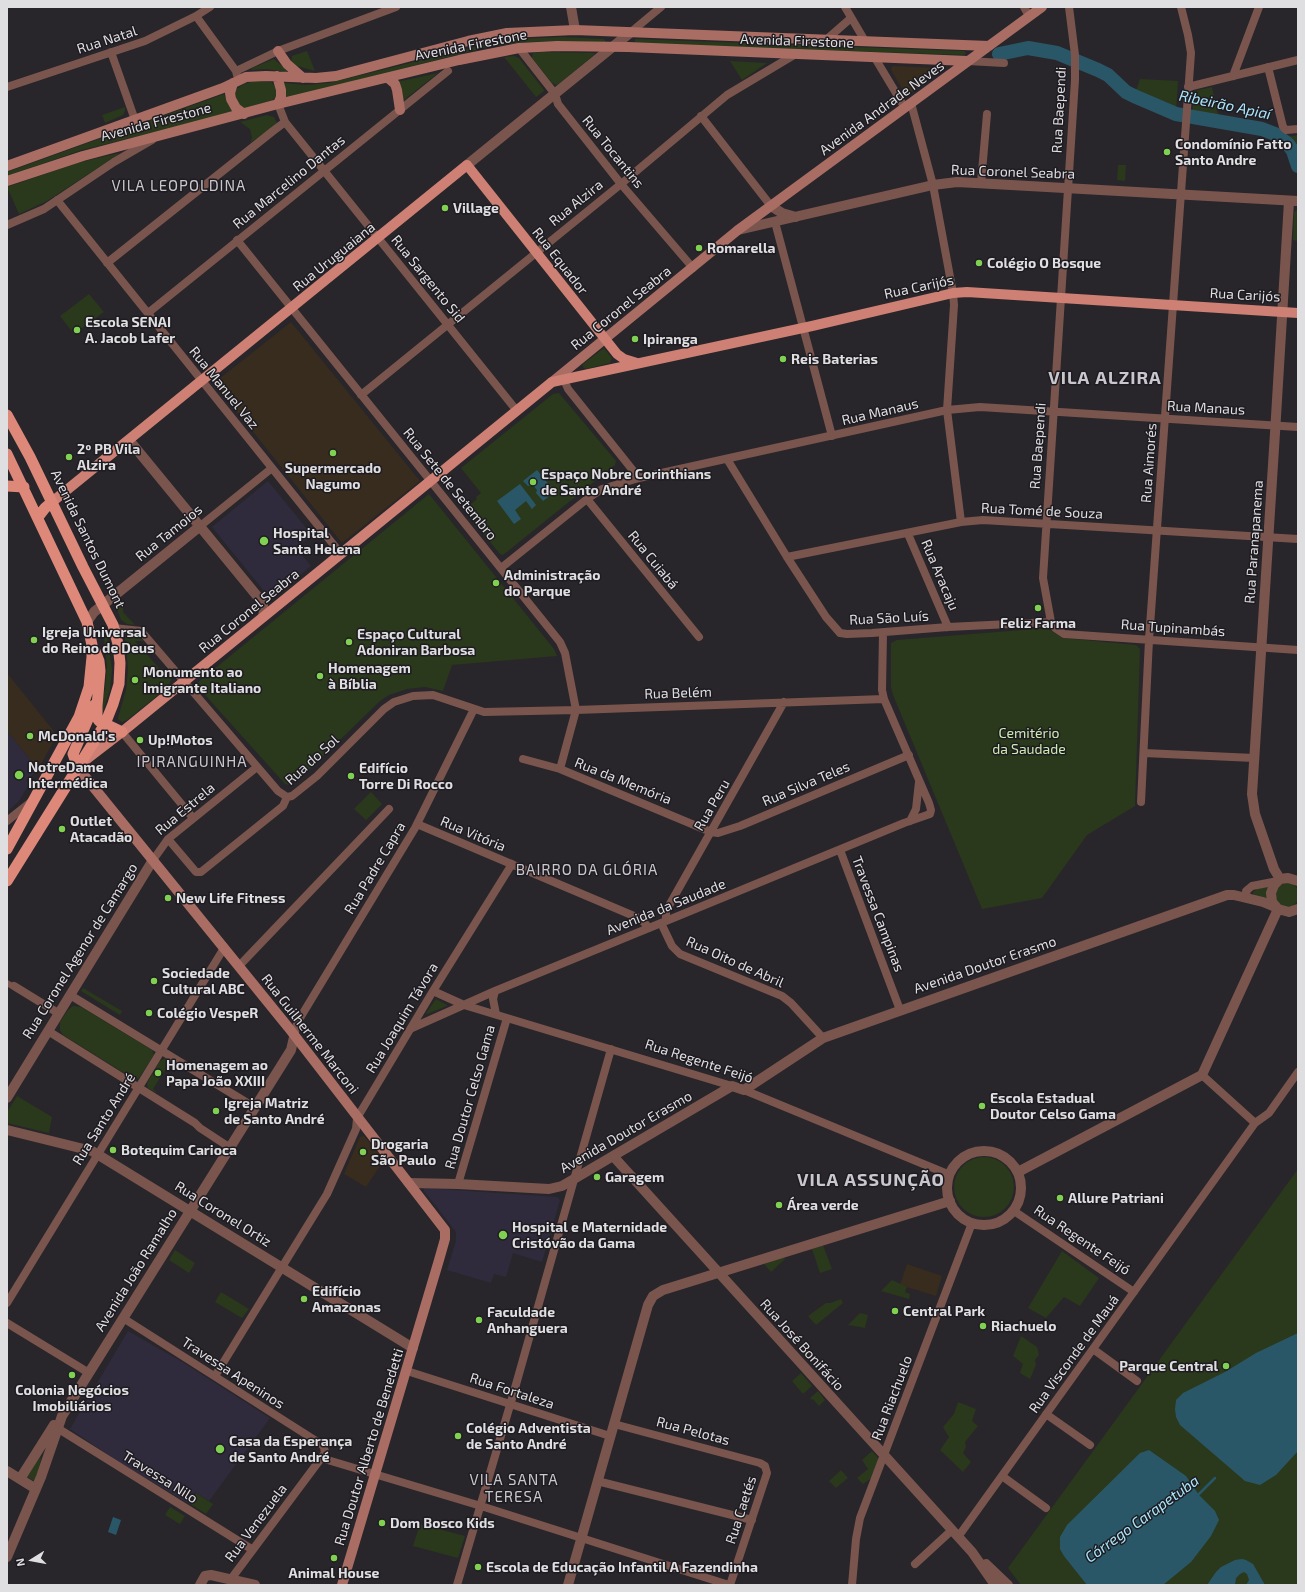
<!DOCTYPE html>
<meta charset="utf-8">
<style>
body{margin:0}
#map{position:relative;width:1305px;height:1592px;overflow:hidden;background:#28262b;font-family:"Exo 2",sans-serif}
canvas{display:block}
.frame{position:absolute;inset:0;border:8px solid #dfdee1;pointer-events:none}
.north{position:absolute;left:12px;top:1540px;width:40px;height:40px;-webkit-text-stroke:3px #1e1c21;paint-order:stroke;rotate:259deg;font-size:11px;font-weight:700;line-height:16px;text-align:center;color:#dfdee1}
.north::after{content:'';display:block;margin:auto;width:14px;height:18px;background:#dfdee1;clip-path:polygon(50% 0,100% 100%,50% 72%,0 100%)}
</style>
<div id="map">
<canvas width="1305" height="1592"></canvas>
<div class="frame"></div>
<div class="north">N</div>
</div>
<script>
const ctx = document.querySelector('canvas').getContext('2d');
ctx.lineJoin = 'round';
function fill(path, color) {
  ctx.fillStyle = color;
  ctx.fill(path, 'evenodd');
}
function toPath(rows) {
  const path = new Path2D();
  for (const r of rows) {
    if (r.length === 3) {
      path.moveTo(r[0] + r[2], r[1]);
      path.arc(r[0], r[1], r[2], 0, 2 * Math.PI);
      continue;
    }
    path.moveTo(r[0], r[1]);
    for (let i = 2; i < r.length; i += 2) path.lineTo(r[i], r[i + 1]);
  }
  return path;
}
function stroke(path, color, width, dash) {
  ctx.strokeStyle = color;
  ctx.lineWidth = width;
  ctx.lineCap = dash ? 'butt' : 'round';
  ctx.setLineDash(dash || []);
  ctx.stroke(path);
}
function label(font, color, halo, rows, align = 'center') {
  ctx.font = font + ' "Exo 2",sans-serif';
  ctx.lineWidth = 3;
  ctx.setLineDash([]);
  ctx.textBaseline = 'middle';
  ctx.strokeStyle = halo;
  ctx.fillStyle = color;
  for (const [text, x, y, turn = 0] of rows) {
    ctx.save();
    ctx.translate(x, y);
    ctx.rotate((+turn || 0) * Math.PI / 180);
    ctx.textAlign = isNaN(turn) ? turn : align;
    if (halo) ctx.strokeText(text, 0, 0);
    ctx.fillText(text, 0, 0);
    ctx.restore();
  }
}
fill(toPath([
 [892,66,937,68,938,72,909,94,905,94,891,70],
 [291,322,420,481,342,543,214,383],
 [7,673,57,735,38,770,7,731],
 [364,1136,384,1160,366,1187,344,1174,360,1137],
 [907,1264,942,1276,936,1296,900,1285]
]), '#372c1d');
fill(toPath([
 [268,481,312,535,296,548,311,566,273,597,269,597,212,527],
 [7,731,38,770,26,780,29,784,19,801,7,812],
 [424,1188,557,1197,560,1200,542,1262,513,1253,506,1277,494,1274,491,1283,447,1270,456,1241,456,1232,424,1191],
 [128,1331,184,1363,270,1418,209,1501,195,1492,188,1503,122,1464,70,1429]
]), '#2f2b3c');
fill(toPath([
 [563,37,604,39,606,42,548,41,519,43,488,47,286,98,284,83,305,85,329,83,491,43,518,39],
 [635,39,964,51,966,53,964,55,640,44,635,42],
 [307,51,315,71,297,66,291,62,292,56],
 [543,52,594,53,595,54,560,83,556,85,552,83,532,58,533,53],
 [514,56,519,58,544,90,544,91,536,97,504,57],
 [274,59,287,70,287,72,266,69,251,70,252,68],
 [730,61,767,63,742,80],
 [438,73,404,100,403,100,397,82],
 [1140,79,1178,81,1176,111,1135,94],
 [254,81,271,82,276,87,277,95,272,101,244,108,238,104,234,93,235,90,244,84],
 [1212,87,1219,119,1192,115,1194,91],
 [224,94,228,104,233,111,231,113,82,150,7,176,7,172],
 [125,107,125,111,123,115,105,123,102,115],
 [267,115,274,117,277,123,273,127,250,143,252,138,250,129,240,122],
 [1276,128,1286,135,1292,136,1298,135,1298,162,1295,152],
 [119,153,119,154,47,201,19,214,7,187,77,163],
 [1118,165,1126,165,1125,181,1117,180],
 [1298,209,1298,241,1293,240,1294,212],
 [89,294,104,312,74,334,60,316],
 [604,348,612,358,610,363,586,369,583,367,583,364],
 [559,393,616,461,615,465,503,555,500,554,464,510,477,499,476,497,481,493,461,468,553,394],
 [429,494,554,649,557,656,452,665,443,691,425,687,407,689,389,695,380,701,311,768,289,785,285,784,198,687,197,683],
 [123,604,123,612,135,625,127,624,121,620,116,606],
 [103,628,105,628,107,635,112,669,110,690,102,714,100,706,105,689,107,667],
 [1047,628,1063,638,1136,645,1140,649,1135,806,1087,835,1042,898,982,909,893,695,891,687,891,643,897,640],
 [128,634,138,635,144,641,135,641,159,668,168,669,172,678,168,687,127,720,122,722,119,720,118,718,126,690,128,669,125,636],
 [371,792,382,804,366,820,354,809],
 [1287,895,12],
 [1270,886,1268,899,1253,896,1253,892,1257,889],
 [83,988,122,1011,120,1015,81,991],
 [436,999,447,1005,447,1006,427,1014,426,1013],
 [73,1006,81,1007,152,1050,154,1055,139,1078,134,1079,63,1035,60,1030,60,1022,68,1010],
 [166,1058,174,1063,174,1064,170,1062,153,1089,156,1092,156,1093,148,1088,147,1083,160,1061],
 [17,1096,52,1117,49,1133,7,1123,7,1112],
 [984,1187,30],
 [1298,1169,1298,1585,1021,1585,1008,1568],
 [823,1245,832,1269,820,1273,812,1249],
 [175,1250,195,1263,189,1273,169,1260],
 [1062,1251,1099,1278,1080,1306,1064,1297,1046,1318,1028,1308],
 [783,1257,785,1259,771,1272,764,1264],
 [892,1280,907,1287,905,1292,910,1294,909,1299,881,1291],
 [221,1292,249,1309,242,1318,215,1302],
 [841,1299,843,1303,816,1325,808,1316,826,1303,830,1303],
 [860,1313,868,1315,865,1328,848,1325],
 [1021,1336,1037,1347,1039,1355,1035,1360,1036,1365,1030,1379,1020,1373,1023,1364,1013,1356],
 [801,1373,812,1386,803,1394,792,1381],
 [818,1391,825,1400,819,1406,813,1399,812,1400,810,1398],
 [958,1402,976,1409,972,1421,978,1426,965,1442,966,1447,963,1453,971,1462,963,1472,940,1450,949,1437,943,1427,954,1414],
 [872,1451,880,1460,873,1477,863,1484,857,1478,868,1469,862,1460],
 [40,1456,41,1459,36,1481,34,1481,27,1477],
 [841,1470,848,1478,836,1488,829,1481],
 [196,1493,213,1504,206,1514,189,1503],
 [170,1507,185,1516,180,1524,165,1515],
 [420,1524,465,1536,458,1558,413,1546]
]), '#2a381c');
fill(toPath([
 [537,470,555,492,543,501,536,493,537,490,533,485,528,486,523,481],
 [520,484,536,505,532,509,526,501,515,510,521,519,514,524,497,501],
 [1298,1333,1298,1451,1276,1475,1260,1485,1245,1481,1180,1425,1176,1417,1175,1409,1176,1400,1183,1393,1225,1372,1256,1353],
 [1149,1450,1186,1476,1199,1495,1215,1511,1219,1520,1211,1536,1191,1562,1163,1585,1087,1585,1064,1556,1060,1549,1060,1537,1067,1525,1140,1453],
 [113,1517,121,1520,116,1535,108,1532],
 [1242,1559,1246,1560,1253,1564,1265,1585,1246,1585,1249,1580,1247,1574,1244,1572,1240,1574,1236,1578,1235,1585,1207,1585,1216,1572,1221,1567,1235,1560]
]), '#2a5767');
stroke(toPath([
 [1197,1496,1215,1478]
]), '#2a5767', 2.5);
stroke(toPath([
 [999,54,1028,48,1057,53,1098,70,1108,75,1126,92,1134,96,1176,114,1262,129,1275,134,1288,144,1293,151,1298,166]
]), '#2a5767', 14);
stroke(toPath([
 [7,983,12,986,14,986]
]), '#7a554e', 6);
stroke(toPath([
 [845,7,865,41],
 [1024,7,1029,16],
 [1069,7,1075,55,1075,80,1043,578,1051,622,1055,628,1064,634,1298,650],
 [196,16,236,71,237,75],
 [631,32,661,7],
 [827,39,851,18],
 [519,48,555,94,558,104,621,184,693,268],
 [111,52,135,120],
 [875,58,905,108],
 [968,61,1004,63],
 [1268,67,1283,127,1286,130,1298,129],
 [236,71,278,51,396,7],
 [1233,76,1259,7],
 [7,87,145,41,196,16,210,7],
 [1188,87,1298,60],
 [911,103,933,185,953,293,954,305,947,410,961,522],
 [278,104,285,122,517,411],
 [701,116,771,206],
 [981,183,987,114],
 [57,200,341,554],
 [775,222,832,436],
 [7,225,44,209,114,162,152,140],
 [237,240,560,642,565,653,576,710,560,769],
 [107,263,273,131,285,122],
 [148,313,448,71],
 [564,380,568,389,639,478],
 [361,395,621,184,727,95,794,55],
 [727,459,787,557,826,617,840,633,847,634,872,633,948,627,1051,622],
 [587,499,699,637],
 [199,527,272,468],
 [908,534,948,627],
 [787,557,961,522,983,520,1298,539],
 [501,568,587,499,602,489,639,478,947,410,980,407,1298,427],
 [114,628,141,631,278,791,287,797],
 [122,732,193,818],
 [1144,753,1254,758],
 [523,759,560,769,711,832,718,833,740,826,909,755],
 [1141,802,1149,640,1191,53,1188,35,1181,7],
 [7,821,31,802],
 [910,821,916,809,919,782],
 [417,824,641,919,649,928],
 [168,839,196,872,201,872,283,806,287,797,292,796,317,776,384,709,394,702,413,696,433,695,484,712,576,710,884,699],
 [840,850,900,1010],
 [153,860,168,839,257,767],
 [1247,898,1246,891,1252,886,1278,881],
 [666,921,666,911,784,702],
 [661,923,672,946,680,954,782,996,791,1003,823,1038],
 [239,966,389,809],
 [14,986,58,1013],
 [433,991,464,1005,732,1086],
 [495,991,493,999,496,1014],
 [70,995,254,1107],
 [412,1028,495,991,666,921,904,823,930,814,931,810,929,803,884,699,882,690,883,633],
 [48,1031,195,1123,200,1128,229,1147],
 [294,1037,297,1023,415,828,474,709],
 [1202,1075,1255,1123],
 [744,1090,950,1175],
 [458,1184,507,1018],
 [1014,1211,1134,1292],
 [7,1303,224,948],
 [123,1318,321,1444,324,1447,325,1453,231,1579],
 [7,1323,89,1373],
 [1093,1349,1137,1381],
 [407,1371,610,1436],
 [215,1376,327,1194,356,1129,357,1118,433,991,512,864],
 [1046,1414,1090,1445],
 [614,1424,760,1463,765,1466,767,1473,730,1585],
 [54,1426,253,1550],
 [321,1458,481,1506,729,1585],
 [1002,1476,1046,1508],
 [597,1481,752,1520],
 [958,1537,1255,1123,1269,1113,1298,1072],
 [915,1564,952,1530],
 [457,1585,513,1395,611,1049],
 [852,1585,856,1539,860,1518,972,1223]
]), '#7a554e', 8);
stroke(toPath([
 [571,7,575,30],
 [467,165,631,32],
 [771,206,782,213,796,217],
 [738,230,933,185,957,182,1298,201],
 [129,440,262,602,264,610,263,617],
 [87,622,94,612,199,527],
 [1280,879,1274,869,1255,814,1252,794,1275,433,1289,201],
 [1298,881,1288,878,1280,879,1274,885,1271,893,1272,902,1278,909,1289,912,1298,909],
 [7,1098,153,860],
 [7,1130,92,1151,413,1348],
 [984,1188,37],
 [613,1156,972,1552,995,1585],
 [1018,1172,1202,1075,1278,909],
 [409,1183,458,1184,549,1189,562,1186,732,1086,744,1090,823,1038,1227,895,1234,895,1263,902,1275,907],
 [7,1471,36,1489],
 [20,1479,54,1425],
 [7,1557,41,1477,62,1416,291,1050,294,1037],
 [986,1564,1008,1585],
 [200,1585,205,1576,211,1575,255,1585],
 [568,1585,648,1305,653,1296,663,1290,950,1201]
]), '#7a554e', 10);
stroke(toPath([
 [278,51,287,64,303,78],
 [277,76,281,90,281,97,278,104],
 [388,78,395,84,397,90,400,110],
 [233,83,230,93,231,99,236,108,244,114],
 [7,166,223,88,246,77,266,76,316,78,336,76,468,41,507,33,575,30,989,46],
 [7,181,83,156,278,104,459,60,519,48,557,46,628,47,968,61],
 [552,382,738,230,1042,7],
 [78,768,288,1027,445,1230,445,1239,439,1260,342,1585]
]), '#a96d63', 10);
stroke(toPath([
 [52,502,467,165,617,354,624,359,637,363],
 [83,762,122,732,552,382,812,326,953,293,967,292,1298,313]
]), '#cd8073', 10);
stroke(toPath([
 [7,415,30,457,83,567,113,625,118,644,120,663,119,684,113,704,105,724,7,881],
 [7,454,87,622,92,645,92,657,89,687,79,717,7,849],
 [7,486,24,487],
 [38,517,45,508,52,502],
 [95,651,99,661,100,671,97,706,97,718,99,721,122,732],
 [78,768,73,754,94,705]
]), '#de887a', 11);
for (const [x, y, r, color] of [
 [1167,152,4,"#80d052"],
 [445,208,4,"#80d052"],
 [699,248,4,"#80d052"],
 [979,263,4,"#80d052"],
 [77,330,4,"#80d052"],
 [635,339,4,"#80d052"],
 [783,359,4,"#80d052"],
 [333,453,4,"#80d052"],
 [69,457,4,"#80d052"],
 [533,482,4,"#80d052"],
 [264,541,5,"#80d052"],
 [496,583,4,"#80d052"],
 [1038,608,4,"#80d052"],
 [34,640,4,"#80d052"],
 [349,642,4,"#80d052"],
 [320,676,4,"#80d052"],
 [135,680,4,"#80d052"],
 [30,736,4,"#80d052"],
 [140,740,4,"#80d052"],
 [19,775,5,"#80d052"],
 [351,776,4,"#80d052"],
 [62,829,4,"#80d052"],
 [168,898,4,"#80d052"],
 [154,981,4,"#80d052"],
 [149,1013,4,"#80d052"],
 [158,1073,4,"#80d052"],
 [982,1106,4,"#80d052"],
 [216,1111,4,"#80d052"],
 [113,1150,4,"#80d052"],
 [363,1152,4,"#80d052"],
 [597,1177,4,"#80d052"],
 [1060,1198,4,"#80d052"],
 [779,1205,4,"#80d052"],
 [503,1235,5,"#80d052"],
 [304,1299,4,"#80d052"],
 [895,1311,4,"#80d052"],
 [479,1320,4,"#80d052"],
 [983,1326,4,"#80d052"],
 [1226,1366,4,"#80d052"],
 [72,1375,4,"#80d052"],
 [458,1436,4,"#80d052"],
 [220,1449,5,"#80d052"],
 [382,1523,4,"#80d052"],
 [334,1558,4,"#80d052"],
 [478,1567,4,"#80d052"]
]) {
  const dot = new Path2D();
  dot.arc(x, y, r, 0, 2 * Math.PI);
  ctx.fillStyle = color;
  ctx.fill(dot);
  stroke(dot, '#1e1c21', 1.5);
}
label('14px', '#dfdee1', '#1e1c21', [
 ["Rua Natal",107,40,-18],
 ["Avenida Firestone",797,41,2],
 ["Avenida Firestone",471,45,-11],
 ["Avenida Andrade Neves",882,108,-36],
 ["Rua Baependi",1059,110,-87],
 ["Avenida Firestone",156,122,-15],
 ["Rua Tocantins",613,152,51],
 ["Rua Coronel Seabra",1013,172,2],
 ["Rua Marcelino Dantas",289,182,-39],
 ["Rua Alzira",576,203,-39],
 ["Rua Uruguaiana",334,257,-39],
 ["Rua Equador",560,261,52],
 ["Rua Sargento Sid",428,279,51],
 ["Rua Carijós",919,287,-12],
 ["Rua Carijós",1245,295,3],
 ["Rua Coronel Seabra",621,308,-39],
 ["Rua Manuel Vaz",224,388,51],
 ["Rua Manaus",1206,408,3],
 ["Rua Manaus",880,412,-13],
 ["Rua Baependi",1038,446,-86],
 ["Rua Aimorés",1149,463,-86],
 ["Rua Sete de Setembro",450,484,51],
 ["Rua Tomé de Souza",1042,511,3],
 ["Rua Tamoios",169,533,-39],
 ["Avenida Santos Dumont",88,539,64],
 ["Rua Paranapanema",1254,542,-86],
 ["Rua Cuiabá",653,560,51],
 ["Rua Aracaju",940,575,67],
 ["Rua Coronel Seabra",249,611,-39],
 ["Rua São Luís",889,618,-3],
 ["Rua Tupinambás",1173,628,4],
 ["Rua Belém",678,693,-2],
 ["Rua do Sol",312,760,-42],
 ["Rua da Memória",623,781,22],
 ["Rua Silva Teles",806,784,-23],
 ["Rua Peru",712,805,-60],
 ["Rua Estrela",185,809,-40],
 ["Rua Vitória",473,834,23],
 ["Rua Padre Capra",375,868,-59],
 ["Avenida da Saudade",666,907,-22],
 ["Travessa Campinas",878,914,69],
 ["Rua Coronel Agenor de Camargo",80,951,-58],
 ["Rua Oito de Abril",735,962,24],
 ["Avenida Doutor Erasmo",985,965,-19],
 ["Rua Joaquim Távora",402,1018,-59],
 ["Rua Guilherme Marconi",310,1034,52],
 ["Rua Regente Feijó",699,1061,18],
 ["Rua Doutor Celso Gama",470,1097,-74],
 ["Rua Santo André",104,1119,-58],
 ["Avenida Doutor Erasmo",626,1132,-30],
 ["Rua Coronel Ortiz",223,1214,32],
 ["Rua Regente Feijó",1082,1240,34],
 ["Avenida João Ramalho",136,1270,-58],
 ["Rua José Bonifácio",802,1345,48],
 ["Rua Visconde de Mauá",1074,1354,-54],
 ["Travessa Apeninos",233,1373,33],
 ["Rua Fortaleza",512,1391,18],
 ["Rua Riachuelo",892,1398,-69],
 ["Rua Pelotas",693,1431,15],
 ["Rua Doutor Alberto de Benedetti",369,1447,-73],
 ["Travessa Nilo",160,1477,32],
 ["Rua Caetés",741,1510,-72],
 ["Rua Venezuela",256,1523,-53]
]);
label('bold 14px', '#dfdee1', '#1e1c21', [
 ["Condomínio Fatto",1175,144],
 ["Santo Andre",1175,160],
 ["Village",453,208],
 ["Romarella",707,248],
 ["Colégio O Bosque",987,263],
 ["Escola SENAI",85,322],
 ["A. Jacob Lafer",85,338],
 ["Ipiranga",643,339],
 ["Reis Baterias",791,359],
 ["2º PB Vila",77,449],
 ["Alzira",77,465],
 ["Supermercado",333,468,"center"],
 ["Nagumo",333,484,"center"],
 ["Espaço Nobre Corinthians",541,474],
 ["de Santo André",541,490],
 ["Hospital",273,533],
 ["Santa Helena",273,549],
 ["Administração",504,575],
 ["do Parque",504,591],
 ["Feliz Farma",1038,623,"center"],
 ["Igreja Universal",42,632],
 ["do Reino de Deus",42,648],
 ["Espaço Cultural",357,634],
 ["Adoniran Barbosa",357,650],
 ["Homenagem",328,668],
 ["à Bíblia",328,684],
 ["Monumento ao",143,672],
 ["Imigrante Italiano",143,688],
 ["McDonald's",38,736],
 ["Up!Motos",148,740],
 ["NotreDame",28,767],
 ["Intermédica",28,783],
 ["Edifício",359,768],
 ["Torre Di Rocco",359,784],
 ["Outlet",70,821],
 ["Atacadão",70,837],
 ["New Life Fitness",176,898],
 ["Sociedade",162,973],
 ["Cultural ABC",162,989],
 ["Colégio VespeR",157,1013],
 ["Homenagem ao",166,1065],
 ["Papa João XXIII",166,1081],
 ["Escola Estadual",990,1098],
 ["Doutor Celso Gama",990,1114],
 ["Igreja Matriz",224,1103],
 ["de Santo André",224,1119],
 ["Drogaria",371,1144],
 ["São Paulo",371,1160],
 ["Botequim Carioca",121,1150],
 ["Garagem",605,1177],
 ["Allure Patriani",1068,1198],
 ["Área verde",787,1205],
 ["Hospital e Maternidade",512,1227],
 ["Cristóvão da Gama",512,1243],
 ["Edifício",312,1291],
 ["Amazonas",312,1307],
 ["Central Park",903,1311],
 ["Faculdade",487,1312],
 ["Anhanguera",487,1328],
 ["Riachuelo",991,1326],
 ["Parque Central",1218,1366,"right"],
 ["Colonia Negócios",72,1390,"center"],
 ["Imobiliários",72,1406,"center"],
 ["Colégio Adventista",466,1428],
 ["de Santo André",466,1444],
 ["Casa da Esperança",229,1441],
 ["de Santo André",229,1457],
 ["Dom Bosco Kids",390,1523],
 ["Escola de Educação Infantil A Fazendinha",486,1567],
 ["Animal House",334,1573,"center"]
], 'left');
label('14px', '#cbebb0', '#1e1c21', [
 ["Cemitério",1029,733],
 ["da Saudade",1029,749]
]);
label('italic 15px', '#aae7fd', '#1e1c21', [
 ["Ribeirão Apiaí",1225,105,12],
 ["Córrego Carapetuba",1142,1519,-36]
]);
ctx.letterSpacing = '1px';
label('15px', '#c9c7ce', '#1e1c21', [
 ["VILA LEOPOLDINA",179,186],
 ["IPIRANGUINHA",192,762],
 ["BAIRRO DA GLÓRIA",587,870],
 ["VILA SANTA",514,1480],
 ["TERESA",514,1497]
]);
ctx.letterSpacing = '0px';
ctx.letterSpacing = '1px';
label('bold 18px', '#c9c7ce', '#1e1c21', [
 ["VILA ALZIRA",1105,378],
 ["VILA ASSUNÇÃO",871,1180]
]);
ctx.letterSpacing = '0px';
</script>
